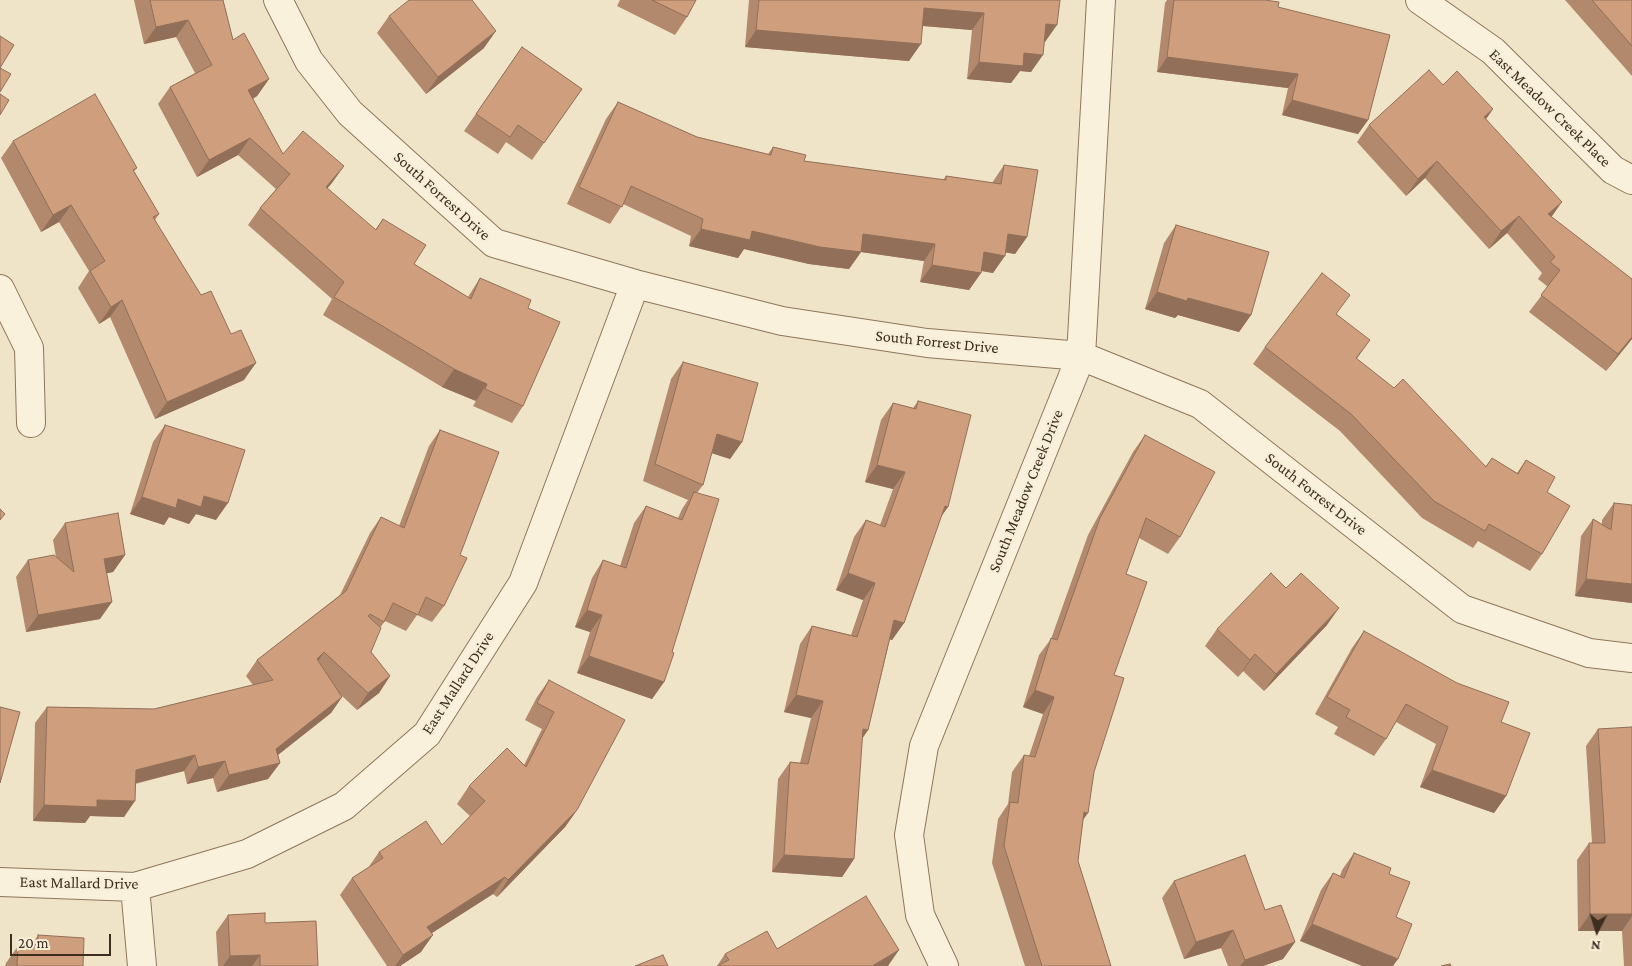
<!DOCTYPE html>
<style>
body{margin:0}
#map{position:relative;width:1632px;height:966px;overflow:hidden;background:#f0e4c8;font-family:"Crimson Pro",serif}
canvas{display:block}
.north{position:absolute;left:1572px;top:906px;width:50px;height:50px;-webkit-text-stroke:4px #f7eed8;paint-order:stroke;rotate:185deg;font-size:14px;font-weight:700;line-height:20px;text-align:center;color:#3d2e20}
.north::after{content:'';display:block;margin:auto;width:18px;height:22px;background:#3d2e20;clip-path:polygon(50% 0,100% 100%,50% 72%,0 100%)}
.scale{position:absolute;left:10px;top:934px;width:101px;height:22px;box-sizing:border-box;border:2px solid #3d2e20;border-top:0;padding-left:6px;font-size:15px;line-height:18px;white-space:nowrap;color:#3d2e20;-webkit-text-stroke:4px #f7eed8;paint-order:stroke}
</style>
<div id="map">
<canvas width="1632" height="966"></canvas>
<div class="north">N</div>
<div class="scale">20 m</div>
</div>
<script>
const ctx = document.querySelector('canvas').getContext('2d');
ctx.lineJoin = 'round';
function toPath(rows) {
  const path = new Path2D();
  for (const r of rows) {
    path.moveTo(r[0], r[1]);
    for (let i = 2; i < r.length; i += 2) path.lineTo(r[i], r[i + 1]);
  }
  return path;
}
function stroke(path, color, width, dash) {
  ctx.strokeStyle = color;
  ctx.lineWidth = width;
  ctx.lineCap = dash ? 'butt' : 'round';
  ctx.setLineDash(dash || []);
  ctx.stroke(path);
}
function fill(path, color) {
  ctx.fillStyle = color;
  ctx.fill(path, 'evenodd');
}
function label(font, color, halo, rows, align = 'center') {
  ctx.font = font + ' "Crimson Pro",serif';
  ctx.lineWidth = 5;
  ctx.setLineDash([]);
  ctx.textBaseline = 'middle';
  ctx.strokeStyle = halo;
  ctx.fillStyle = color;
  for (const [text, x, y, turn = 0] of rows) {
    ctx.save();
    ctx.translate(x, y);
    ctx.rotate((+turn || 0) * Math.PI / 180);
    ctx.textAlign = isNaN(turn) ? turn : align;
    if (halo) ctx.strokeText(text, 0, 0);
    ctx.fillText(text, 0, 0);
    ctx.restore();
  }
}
const minor = toPath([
 [278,0,309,61,350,113,494,243,635,284,782,321,927,343,1081,356,1200,404,1462,609,1589,653,1632,658],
 [1420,0,1493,51,1613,170,1632,180],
 [0,289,29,348,31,423],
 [0,882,135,887,247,854,344,806,427,734,523,583,635,284],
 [135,887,142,966],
 [944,966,920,915,909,835,924,746,1081,356,1101,0]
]);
stroke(minor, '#8d765c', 30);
stroke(minor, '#faf1dc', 28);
fill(toPath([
 [134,0,223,0,233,40,269,79,257,96,253,99,283,154,344,166,327,188,375,230,383,219,414,264,468,297,480,278,528,308,523,406,512,423,473,406,476,401,442,387,323,315,332,299,248,225,260,208,276,189,238,155,197,177,158,104,170,87,195,73,176,37,144,44],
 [620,0,696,0,687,17,675,35,617,6],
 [749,0,1060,0,1045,42,1044,42,1031,72,1020,71,1011,83,967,79,972,30,923,26,909,61,745,47],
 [1167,0,1265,0,1278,7,1368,120,1358,134,1282,115,1288,88,1157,72,1165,3],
 [1565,0,1632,0,1632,76],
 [389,16,484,48,426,94,377,33],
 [522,47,582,89,532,160,506,142,498,154,464,131],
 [1443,85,1493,109,1486,119,1632,339,1606,371,1529,312,1548,287,1538,279,1542,273,1507,233,1489,249,1425,178,1406,196,1357,142,1369,125],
 [618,102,697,137,768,154,773,147,804,161,943,180,946,176,992,183,1004,165,1027,237,1015,254,1006,252,993,273,981,271,981,273,969,290,920,282,924,261,861,252,849,269,809,264,744,249,738,258,689,246,691,236,623,204,610,224,567,204,606,119],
 [13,141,137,168,134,171,159,214,155,220,244,380,155,419,110,317,99,324,78,288,89,271,59,222,41,232,1,158],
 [1176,225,1251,315,1239,332,1178,315,1175,318,1145,309,1164,243],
 [1337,314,1357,359,1486,466,1492,458,1517,473,1526,460,1547,492,1542,554,1530,571,1478,541,1473,548,1422,518,1340,431,1253,364,1265,347],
 [683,362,742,442,730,459,712,453,703,485,697,493,672,652,664,682,652,699,577,673,590,632,575,627,592,578,603,560,620,566,634,523,646,506,678,518,682,509,688,500,643,481,671,379],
 [918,401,948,507,941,516,904,623,892,640,890,639,868,730,862,739,854,859,842,877,772,872,778,779,790,762,800,763,811,718,784,712,800,644,812,626,851,635,863,600,836,590,854,537,866,520,880,525,893,489,865,482,881,420,893,403,913,408],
 [165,425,216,520,196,514,189,524,169,517,164,525,130,514,153,442],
 [440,430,460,555,444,606,432,622,417,615,406,631,385,621,380,628,371,652,390,676,379,693,357,710,341,695,342,697,331,713,278,755,280,763,268,779,217,792,213,778,187,784,184,771,135,784,124,817,90,816,85,823,33,821,35,723,47,707,154,709,253,685,246,676,257,660,340,595,370,533,381,517,399,526,429,446],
 [1145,435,1180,537,1168,554,1139,538,1126,574,1114,675,1083,820,1078,861,1111,966,1025,966,992,863,998,819,1008,804,1012,772,1024,755,1029,756,1043,714,1023,707,1039,655,1051,639,1088,535,1133,452],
 [1614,503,1632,603,1575,596,1581,536,1593,519,1602,524,1602,520],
 [65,523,125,555,113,572,107,573,100,619,26,632,16,577,28,560,56,557,53,540],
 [1286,588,1327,625,1264,691,1243,671,1238,677,1205,646,1217,629],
 [1364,631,1501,722,1506,796,1494,813,1420,787,1436,744,1396,722,1386,739,1374,756,1334,734,1338,727,1315,714,1352,648],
 [549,680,577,810,565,827,497,897,493,894,431,933,421,952,400,966,387,966,340,895,352,878,368,868,379,852,442,845,470,816,457,804,469,786,524,765,542,729,525,720,537,697],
 [1632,727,1632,966,1624,966,1622,931,1578,931,1577,860,1589,843,1592,843,1586,746,1598,729],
 [1354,853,1389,874,1396,917,1300,941,1321,890,1333,873,1340,876,1342,870],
 [1174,881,1265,910,1295,942,1283,959,1263,966,1228,966,1221,948,1184,959,1162,898],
 [228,915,265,923,318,966,218,966,216,932],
 [38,935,83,966,5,966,6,963,18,946,31,947],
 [777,949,717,966,725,954]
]), '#b2896c');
fill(toPath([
 [924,8,984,13,972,30,912,25],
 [188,20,176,37,144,44,156,27],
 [1046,24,1057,25,1045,42,1034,41],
 [756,30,921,44,909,61,745,47],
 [496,31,484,48,426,94,438,77],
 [1024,53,1043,55,1031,72,1020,71,1011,83,967,79,979,62],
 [1167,57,1298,74,1288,88,1157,72],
 [269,79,257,96,236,107,248,90],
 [1292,100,1368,120,1358,134,1282,115],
 [1493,109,1481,126,1484,117],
 [250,138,238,155,197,177,209,160],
 [1437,161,1425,178,1406,196,1418,179],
 [344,166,332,183,314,204,326,187],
 [1562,202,1550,219,1548,214],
 [71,205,59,222,41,232,53,215],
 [1519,216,1507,233,1489,249,1501,231],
 [701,229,863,234,935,244,924,261,861,252,849,269,809,264,744,249,738,258,689,246],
 [1008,234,1027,237,1015,254,996,251],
 [984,252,1005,256,993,273,972,269],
 [932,265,981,273,969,290,920,282],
 [1157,292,1188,298,1251,315,1239,332,1178,315,1175,318,1145,309],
 [122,300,110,317,99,324,111,307],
 [1632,337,1632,339,1606,371,1618,354],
 [1370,340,1358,357,1344,375,1356,358],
 [256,363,244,380,155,419,167,402],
 [454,369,487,384,476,401,442,387],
 [717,434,742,442,730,459,705,451],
 [877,465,905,472,893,489,865,482],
 [204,496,228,503,216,520,196,514,189,524,169,517,164,525,130,514,142,497,178,499],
 [945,506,948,507,936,524],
 [125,555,113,572,93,576,104,559],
 [848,573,875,583,863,600,836,590],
 [1586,579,1632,584,1632,603,1575,596],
 [112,602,100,619,26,632,38,615],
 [1339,608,1327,625,1264,691,1276,674],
 [587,610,602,615,590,632,575,627],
 [894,620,904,623,892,640,882,637],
 [324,652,313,669,317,659],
 [1255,654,1243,671,1238,677,1250,660],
 [589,656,664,682,652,699,577,673],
 [390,676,379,693,357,710,368,693],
 [1035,690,1054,697,1043,714,1023,707],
 [796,695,823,701,811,718,784,712],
 [342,697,331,713,265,765,276,749],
 [863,729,868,730,856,747],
 [195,755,184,771,124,786,136,770],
 [225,761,213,778,187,784,198,767],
 [280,763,268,779,217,792,229,775],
 [1432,770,1506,796,1494,813,1420,787],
 [97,800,135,801,124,817,90,816,85,823,33,821,44,805],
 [577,810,565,827,497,897,508,880],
 [1084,812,1088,813,1076,830],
 [784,855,854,859,842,877,772,872],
 [505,877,493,894,415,944,427,927],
 [1590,914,1632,914,1632,916,1622,931,1578,931],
 [1312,924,1398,959,1393,966,1362,966,1300,941],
 [1233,930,1221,948,1184,959,1196,942],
 [433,935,421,952,400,966,395,966,403,955],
 [1295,942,1283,959,1263,966,1240,966,1245,960],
 [899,950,888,966,872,966],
 [260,955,252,966,223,966,230,956]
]), '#916f58');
const building = toPath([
 [150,0,223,0,233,40,244,33,269,79,248,90,283,154,303,131,344,166,326,187,376,230,383,219,426,245,414,264,471,299,480,278,531,300,528,308,560,322,523,406,485,389,487,384,454,369,334,297,344,282,260,208,290,174,250,138,209,160,170,87,212,65,188,20,156,27,150,0],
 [409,0,472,0,496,31,438,77,389,16,409,0],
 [652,0,696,0,687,17,652,0],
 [759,0,1060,0,1057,25,1046,24,1043,55,1024,53,1023,66,979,62,984,13,924,8,921,44,756,30,759,0],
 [1174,0,1265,0,1279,2,1278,7,1390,35,1368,120,1292,100,1298,74,1167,57,1174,0],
 [1592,0,1632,0,1632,46,1592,0],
 [0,36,14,45,0,68,0,36],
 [522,47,582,89,544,143,518,125,510,137,476,114,522,47],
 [0,68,11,74,0,92,0,68],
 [1429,70,1443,85,1457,71,1493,109,1484,117,1562,202,1548,214,1632,279,1632,337,1618,354,1541,295,1560,270,1550,262,1555,257,1519,216,1501,231,1437,161,1418,179,1369,125,1429,70],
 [0,94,9,100,0,115,0,94],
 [95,94,137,168,133,170,159,214,153,217,201,295,211,291,231,334,241,330,256,363,167,402,122,300,111,307,90,271,105,261,71,205,53,215,13,141,95,94],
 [618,102,697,137,771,155,773,147,806,155,804,161,946,180,946,176,1001,184,1004,165,1038,170,1027,237,1008,234,1005,256,984,252,981,273,932,265,935,244,863,234,861,252,820,247,752,231,750,240,701,229,703,219,631,186,622,207,579,187,618,102],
 [1176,225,1269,252,1251,315,1188,298,1187,301,1157,292,1176,225],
 [1322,273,1350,295,1336,314,1370,340,1356,358,1394,388,1403,379,1486,467,1492,458,1518,474,1526,460,1555,477,1547,492,1570,506,1542,554,1489,524,1485,531,1434,501,1351,414,1265,347,1322,273],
 [683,362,758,383,742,442,717,434,703,485,655,464,683,362],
 [918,401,971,415,948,507,945,506,904,623,894,620,868,730,863,729,854,859,784,855,790,762,808,764,823,701,796,695,812,626,857,637,875,583,848,573,866,520,885,527,905,472,877,465,893,403,916,409,918,401],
 [165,425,245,450,228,503,204,496,201,507,178,499,176,508,142,497,165,425],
 [440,430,499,452,460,555,467,558,444,606,426,597,418,615,393,603,384,622,370,614,368,616,381,628,371,652,390,676,368,693,324,652,317,659,342,697,276,749,280,763,229,775,225,761,198,767,195,755,136,770,135,801,97,800,97,807,44,805,47,707,154,709,273,680,257,660,346,591,381,517,404,528,440,430],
 [1145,435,1215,472,1180,537,1146,518,1126,574,1147,582,1114,675,1124,678,1094,772,1088,813,1084,812,1078,861,1111,966,1042,966,1004,846,1010,802,1018,803,1024,755,1035,757,1054,697,1035,690,1051,638,1057,640,1100,518,1145,435],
 [694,492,719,499,672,652,674,653,664,682,589,656,602,615,587,610,603,560,626,568,646,506,682,520,694,492],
 [1614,503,1632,505,1632,584,1586,579,1593,519,1611,530,1614,503],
 [0,509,5,514,0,520,0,509],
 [118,513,125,555,104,559,112,602,38,615,28,560,54,555,74,572,65,523,118,513],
 [1271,573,1286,588,1301,573,1339,608,1276,674,1255,654,1250,660,1217,629,1271,573],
 [1364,631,1457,683,1509,702,1501,722,1530,733,1506,796,1432,770,1448,727,1406,704,1386,739,1346,717,1350,710,1327,697,1364,631],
 [549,680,625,720,577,810,508,880,505,877,427,927,433,935,403,955,352,878,383,858,379,852,426,821,442,845,485,801,469,786,507,748,526,767,554,712,537,703,549,680],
 [0,707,20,712,0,783,0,707],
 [1632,727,1632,914,1590,914,1589,843,1605,843,1598,729,1632,727],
 [1354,853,1391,868,1389,874,1410,882,1396,917,1412,924,1398,959,1312,924,1333,873,1344,878,1354,853],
 [1245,855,1265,910,1281,905,1295,942,1245,960,1233,930,1196,942,1174,881,1245,855],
 [866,896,899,950,872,966,717,966,729,960,725,954,767,931,777,949,866,896],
 [265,913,265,923,316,921,318,966,260,966,260,955,230,956,228,915,265,913],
 [38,935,84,938,83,966,17,966,18,946,38,947,38,935],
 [663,955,668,966,635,966,663,955],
 [1450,964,1451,966,1441,966,1450,964]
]);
fill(building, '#cf9f7d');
stroke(building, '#916f58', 1);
label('16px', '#3d2e20', '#f7eed8', [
 ["East Meadow Creek Place",1550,108,44],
 ["South Forrest Drive",442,196,42],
 ["South Forrest Drive",937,342,6],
 ["South Meadow Creek Drive",1026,491,-68],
 ["South Forrest Drive",1316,494,38],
 ["East Mallard Drive",458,683,-57],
 ["East Mallard Drive",79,883,1]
]);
</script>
